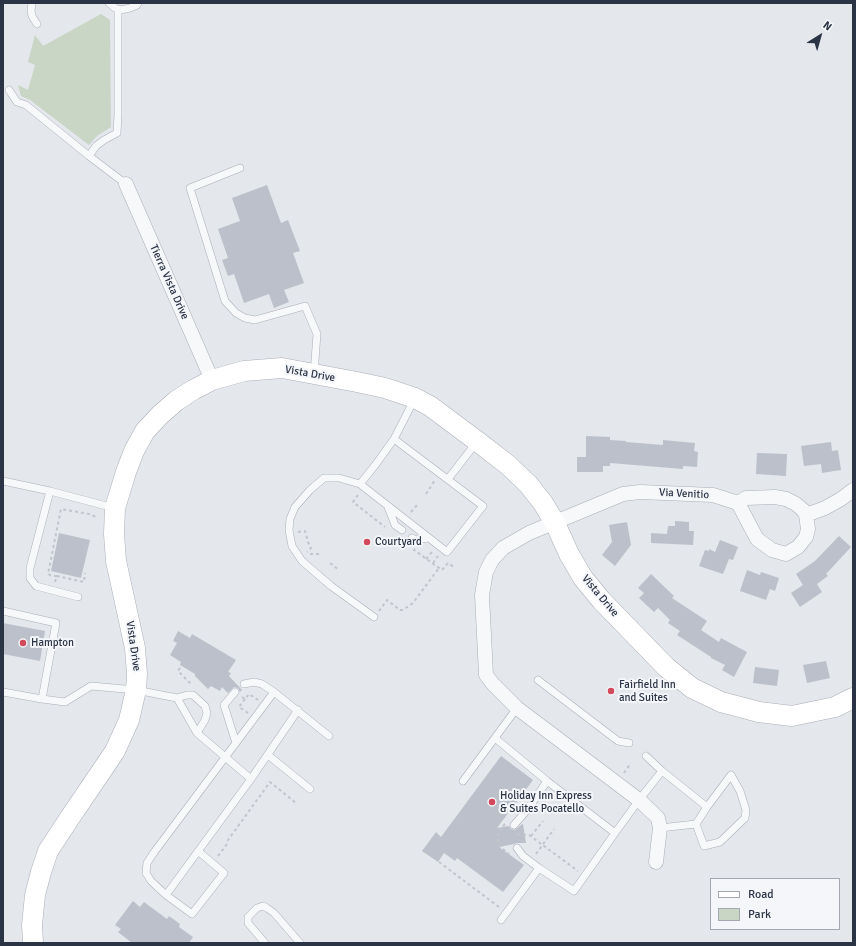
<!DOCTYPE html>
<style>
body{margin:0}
#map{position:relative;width:856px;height:946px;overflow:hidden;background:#e4e7ec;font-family:Signika,sans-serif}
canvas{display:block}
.frame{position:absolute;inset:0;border:4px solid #2b3445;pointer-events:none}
.legend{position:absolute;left:710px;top:878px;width:130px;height:52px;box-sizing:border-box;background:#f4f6f9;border:1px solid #a4a8b1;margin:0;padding:5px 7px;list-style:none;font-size:12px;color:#2b3445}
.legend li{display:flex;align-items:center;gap:8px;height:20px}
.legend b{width:20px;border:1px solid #a4a8b1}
.north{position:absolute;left:800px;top:16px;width:40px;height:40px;-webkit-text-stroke:3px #f4f6f9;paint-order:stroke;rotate:37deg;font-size:11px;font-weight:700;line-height:16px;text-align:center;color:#2b3445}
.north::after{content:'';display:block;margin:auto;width:14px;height:18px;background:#2b3445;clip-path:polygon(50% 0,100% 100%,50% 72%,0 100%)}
</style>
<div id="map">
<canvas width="856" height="946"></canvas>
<div class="frame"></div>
<ul class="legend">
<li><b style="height:5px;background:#fff"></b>Road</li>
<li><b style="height:11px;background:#c9d6c5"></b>Park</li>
</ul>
<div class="north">N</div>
</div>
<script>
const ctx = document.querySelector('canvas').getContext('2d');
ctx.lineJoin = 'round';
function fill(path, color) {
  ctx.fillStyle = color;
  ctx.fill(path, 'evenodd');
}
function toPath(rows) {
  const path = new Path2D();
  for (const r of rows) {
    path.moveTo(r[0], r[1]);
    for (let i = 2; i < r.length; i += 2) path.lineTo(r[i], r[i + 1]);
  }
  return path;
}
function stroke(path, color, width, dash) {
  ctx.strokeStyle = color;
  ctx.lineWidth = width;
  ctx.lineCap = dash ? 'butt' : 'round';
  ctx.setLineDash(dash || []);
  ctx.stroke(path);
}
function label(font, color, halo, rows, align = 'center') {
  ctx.font = font + ' Signika,sans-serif';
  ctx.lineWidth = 4;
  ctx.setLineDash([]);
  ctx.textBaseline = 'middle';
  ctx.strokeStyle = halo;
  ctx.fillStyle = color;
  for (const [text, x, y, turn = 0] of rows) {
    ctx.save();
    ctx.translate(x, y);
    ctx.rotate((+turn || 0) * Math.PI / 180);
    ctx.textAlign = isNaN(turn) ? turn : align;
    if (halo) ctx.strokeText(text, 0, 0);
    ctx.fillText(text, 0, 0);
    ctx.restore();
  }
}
fill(toPath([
 [101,14,110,20,111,127,97,136,89,145,30,100,21,96,18,85,28,90,35,65,28,62,35,35,43,46]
]), '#c9d6c5');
fill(toPath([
 [267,185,281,223,288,220,300,251,293,253,304,283,284,290,289,302,274,308,269,294,244,303,234,274,228,276,222,260,228,258,218,229,240,221,232,198],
 [586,436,610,437,610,440,626,441,626,442,663,445,663,440,695,443,694,451,698,452,697,467,683,466,683,469,610,463,610,466,603,466,603,472,577,472,577,457,586,457],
 [831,442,832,451,838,450,841,470,822,473,821,464,804,466,801,446],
 [757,453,787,454,786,476,756,474],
 [675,521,689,522,689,531,694,531,693,545,651,543,651,533,667,534,668,526,675,526],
 [627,522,631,545,615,566,602,555,612,542,609,525],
 [59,533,90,540,81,578,51,571],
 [839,536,851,547,826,574,828,576,817,584,822,592,800,607,791,593,803,585,796,574,815,561],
 [720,540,738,547,733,560,729,559,723,574,699,566,705,550,709,551,709,549,715,552],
 [747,570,760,575,761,572,779,578,775,591,770,589,766,600,740,591],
 [651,574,674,596,672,598,707,621,701,630,719,642,721,638,747,652,734,677,722,670,725,665,711,658,711,657,677,635,680,631,668,623,670,620,658,608,654,612,639,598,644,593,638,588],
 [3,623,45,631,40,661,3,654],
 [178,631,190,638,192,634,236,660,228,672,231,673,229,676,242,690,240,692,238,688,234,687,228,693,222,687,220,691,211,686,208,689,195,676,195,674,180,665,181,662,170,655,177,643,173,641],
 [826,661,830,678,807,683,803,665],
 [755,667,779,670,777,686,753,683],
 [501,756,533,780,497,828,509,826,511,829,515,830,521,825,523,824,526,843,516,843,514,844,499,847,524,865,503,892,457,858,455,861,444,853,438,862,422,851,436,832,441,837],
 [133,901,140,907,144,902,167,919,169,916,180,924,179,927,193,937,189,943,132,943,118,932,121,929,115,925]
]), '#bbc0ca');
const lane = toPath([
 [32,3,31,11,32,16,37,24],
 [109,3,115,8,120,10,130,8,137,5,138,3],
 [9,90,17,102,26,105,89,156,126,184],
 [89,156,96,146,104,140,117,133,118,115,118,9],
 [240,168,190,188,225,301,236,313,245,318,255,320,305,306,317,334,314,374],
 [394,439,414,400],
 [448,479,476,443],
 [3,481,50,491,114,508],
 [360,484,376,464,394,439,483,506,447,552,360,484,339,478,324,478,310,490,295,507,290,519,289,530,292,546,302,561,331,586,374,617],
 [50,491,30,568,30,578,36,586,78,597],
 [388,507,395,525,402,530],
 [412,538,415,540,428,538],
 [3,611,56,623,42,699],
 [538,680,618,741,629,743],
 [244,684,254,682,262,684,274,692],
 [3,692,42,699,65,702,91,686,136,690,177,698,197,733,251,779,166,895],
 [235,692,224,705,236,743],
 [177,698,187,695,193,695,205,706,207,713,205,720,197,733],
 [495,738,547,781,615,833,639,800,662,771,707,807,731,775,740,791,746,810,745,818,720,842,704,846,696,824,707,807],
 [268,755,310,789],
 [646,756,662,771],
 [251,779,298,710],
 [463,781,517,708],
 [514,825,528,809,547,781],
 [660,828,696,824],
 [517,848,523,856,539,868],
 [198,851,224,873,192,914,166,895,151,881,146,873,147,863,155,851,274,692,329,736],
 [501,920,539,868,574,891,615,833],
 [265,943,248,923,248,917,257,908,263,906,267,908,274,913,300,943]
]);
const street = toPath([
 [126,184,212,380],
 [738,503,746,498,775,497,786,499,796,504,803,510,806,515],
 [656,862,660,828,658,818,653,813,639,800,517,708,493,684,486,675,482,595,486,572,492,560,503,548,529,533,623,494,640,492,713,495,738,503,757,539,772,550,786,554,798,547,806,537,808,529,806,515,825,508,841,499,853,490]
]);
const secondary = toPath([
 [33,943,32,925,35,895,41,872,48,851,69,819,115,751,129,720,136,690,137,674,135,648,116,561,114,534,115,508,126,472,134,451,145,431,160,415,176,401,193,390,212,380,244,371,282,368,357,382,385,388,415,398,430,406,477,441,508,465,528,484,543,503,555,523,569,554,583,578,601,600,666,667,692,688,721,702,759,712,792,716,835,707,853,698]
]);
stroke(lane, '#a9aeb7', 8);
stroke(street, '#a9aeb7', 15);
stroke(secondary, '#a9aeb7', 21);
stroke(toPath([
 [426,494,435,480],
 [358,495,353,502,385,527],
 [411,512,418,504],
 [298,532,305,531,308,542,311,548,307,552],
 [415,549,414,550,442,570,448,563,454,567],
 [310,554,318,554,320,555],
 [426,559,432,552],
 [330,563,339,570],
 [433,563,438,556],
 [57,576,52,576,48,574,61,509,89,514,94,516,97,519],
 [55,582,57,576,84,582,85,573],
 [379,611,387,600,400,610,403,610,413,603,439,568],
 [180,668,178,671,192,685],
 [242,697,245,699,249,694,258,700],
 [245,699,239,707,248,713],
 [624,773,631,763],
 [505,824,498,832,498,845,509,854],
 [517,834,529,835,578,871],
 [531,836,543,821],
 [536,854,554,829],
 [218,856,227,844,228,840,270,782,296,803],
 [439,862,499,907,500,906]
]), '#c2c5cb', 2, [3, 3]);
stroke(lane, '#f7f8fa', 7);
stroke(street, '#f7f8fa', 14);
stroke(secondary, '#fff', 20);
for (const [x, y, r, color] of [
 [367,542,4,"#d1495b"],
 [23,643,4,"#d1495b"],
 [611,691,4,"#d1495b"],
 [492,802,4,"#d1495b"]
]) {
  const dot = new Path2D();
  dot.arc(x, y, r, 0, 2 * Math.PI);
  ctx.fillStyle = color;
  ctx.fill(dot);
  stroke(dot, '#f4f6f9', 1.5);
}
label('11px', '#2b3445', '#f4f6f9', [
 ["Tierra Vista Drive",169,282,66],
 ["Vista Drive",310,374,10],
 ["Via Venitio",684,494,3],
 ["Vista Drive",600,596,50],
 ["Vista Drive",133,646,82]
]);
label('11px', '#2b3445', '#f4f6f9', [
 ["Courtyard",375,542],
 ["Hampton",31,643],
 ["Fairfield Inn",619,685],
 ["and Suites",619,698],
 ["Holiday Inn Express",500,796],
 ["& Suites Pocatello",500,809]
], 'left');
</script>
